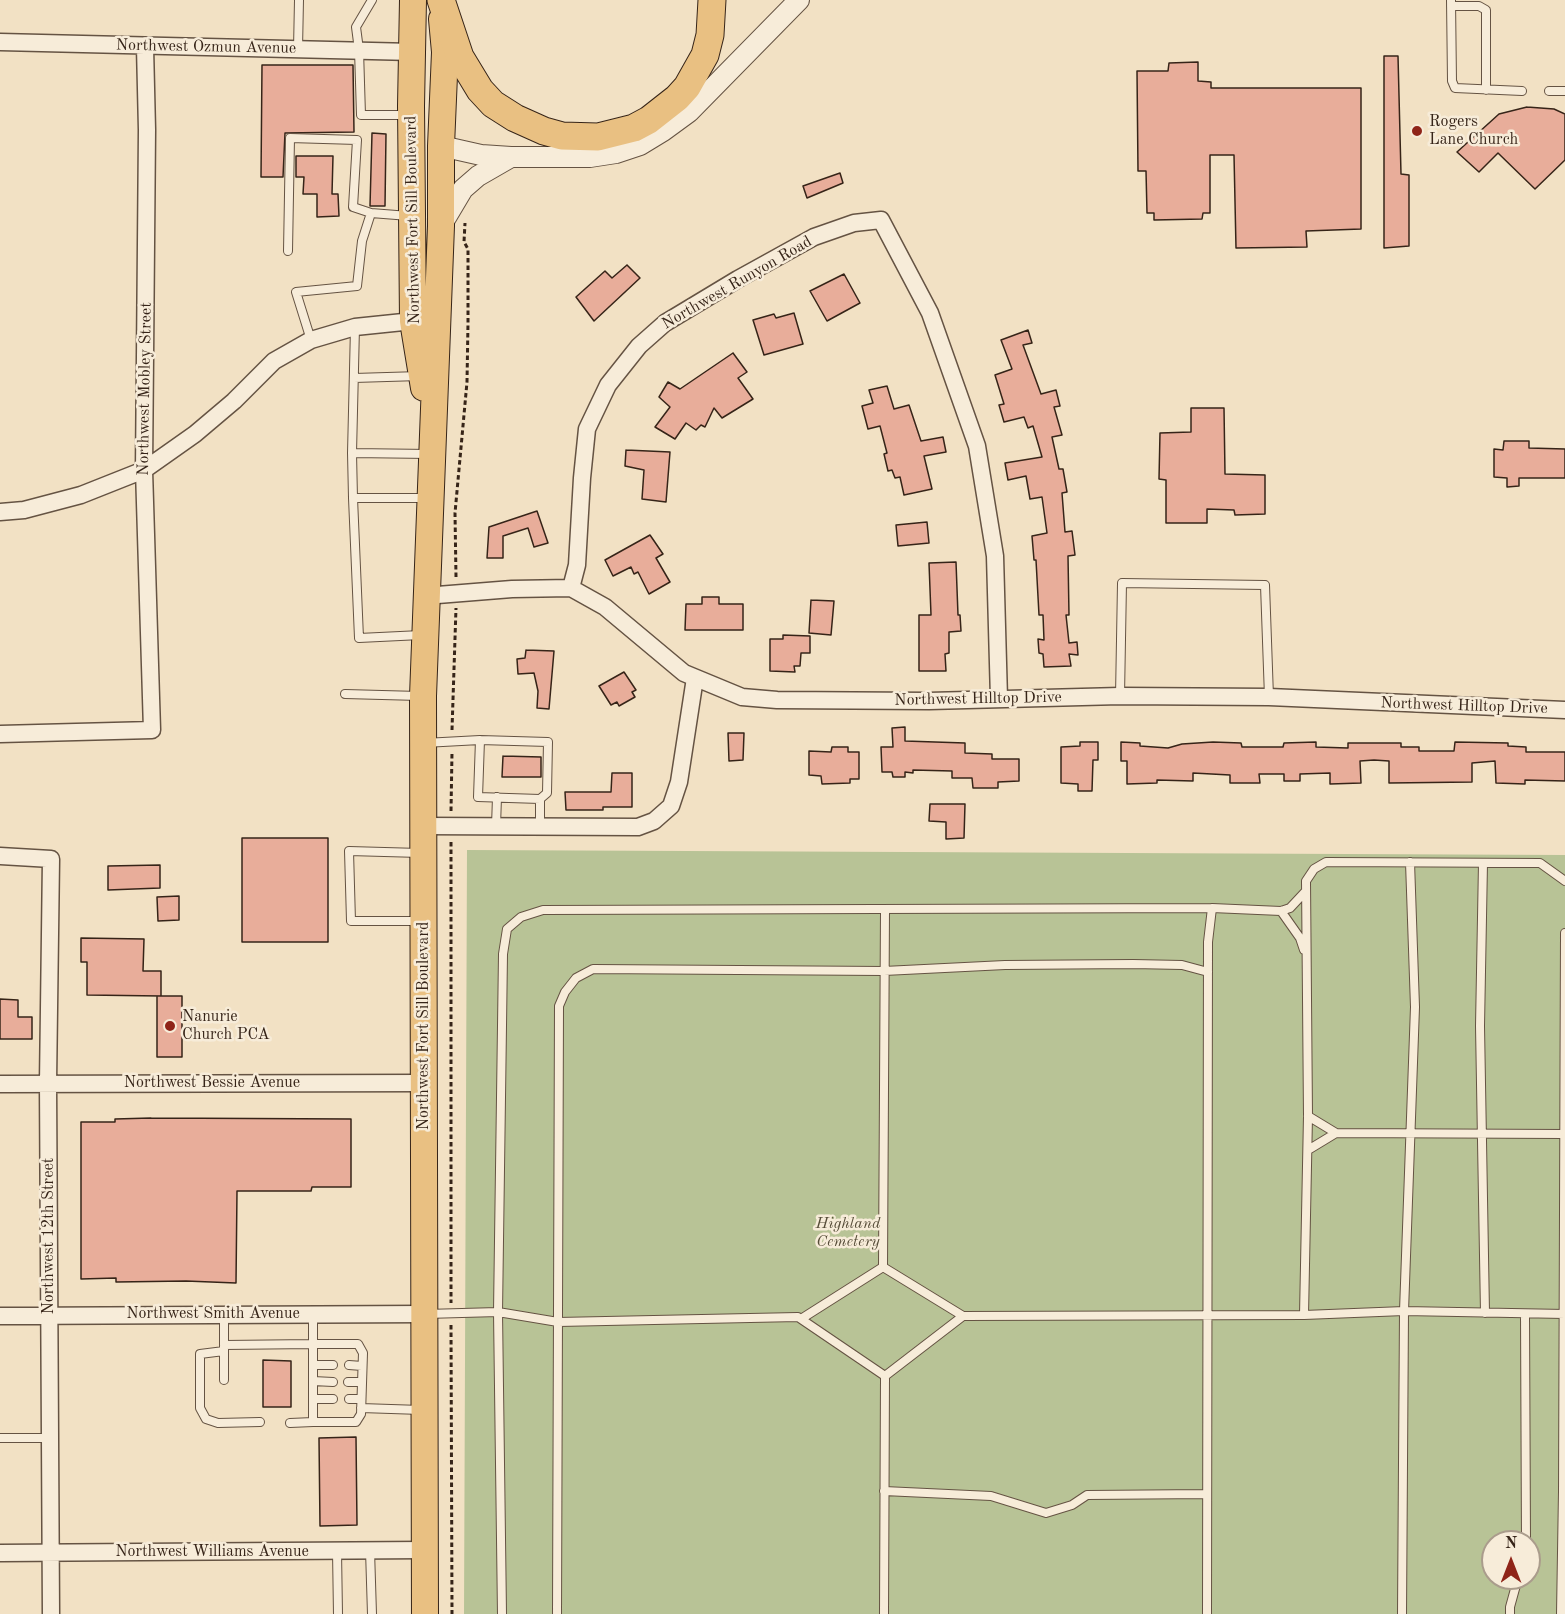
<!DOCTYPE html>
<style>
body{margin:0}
#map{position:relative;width:1565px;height:1614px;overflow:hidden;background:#f2e1c4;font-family:"Old Standard TT",serif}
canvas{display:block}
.north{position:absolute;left:1481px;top:1530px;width:60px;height:60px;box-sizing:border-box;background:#f7ecd9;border:2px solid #aa9c8c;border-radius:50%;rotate:0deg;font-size:16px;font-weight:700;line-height:24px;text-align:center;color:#362418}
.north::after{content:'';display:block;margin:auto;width:21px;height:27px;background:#8f2418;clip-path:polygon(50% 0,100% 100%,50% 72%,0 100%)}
</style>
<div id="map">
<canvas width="1565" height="1614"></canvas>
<div class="north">N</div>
</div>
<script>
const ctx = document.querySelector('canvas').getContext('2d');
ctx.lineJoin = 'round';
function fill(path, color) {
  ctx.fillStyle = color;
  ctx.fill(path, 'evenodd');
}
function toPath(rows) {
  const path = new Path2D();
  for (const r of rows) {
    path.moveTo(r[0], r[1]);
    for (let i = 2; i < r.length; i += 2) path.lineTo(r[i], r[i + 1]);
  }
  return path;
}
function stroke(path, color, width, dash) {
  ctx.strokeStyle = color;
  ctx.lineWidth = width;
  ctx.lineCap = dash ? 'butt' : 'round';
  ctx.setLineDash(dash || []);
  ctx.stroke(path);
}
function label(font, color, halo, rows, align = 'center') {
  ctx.font = font + ' "Old Standard TT",serif';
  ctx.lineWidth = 5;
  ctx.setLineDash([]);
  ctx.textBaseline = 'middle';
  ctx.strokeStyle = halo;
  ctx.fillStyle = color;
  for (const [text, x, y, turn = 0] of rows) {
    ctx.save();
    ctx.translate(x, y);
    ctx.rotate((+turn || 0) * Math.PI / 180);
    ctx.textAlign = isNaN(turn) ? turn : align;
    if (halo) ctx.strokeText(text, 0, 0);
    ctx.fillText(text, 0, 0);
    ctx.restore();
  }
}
fill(toPath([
 [467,850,1565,855,1565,1614,464,1614],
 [1493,1542,1529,1542,1529,1578,1493,1578]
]), '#b8c396');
const building = toPath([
 [1384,56,1398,56,1401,174,1409,175,1409,246,1384,248,1384,56],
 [1198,62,1198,81,1211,82,1211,88,1361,88,1361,229,1306,231,1307,247,1236,248,1234,155,1210,155,1210,213,1203,213,1202,219,1154,220,1154,213,1147,213,1146,171,1138,171,1137,71,1168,71,1169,63,1198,62],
 [262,65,353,65,354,132,285,133,283,177,261,177,262,65],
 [1527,107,1554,109,1565,114,1565,160,1535,189,1498,153,1479,172,1457,152,1499,114,1527,107],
 [372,133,386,134,385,206,370,206,372,133],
 [296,156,333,156,332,194,338,194,339,216,317,217,317,194,303,194,304,177,296,177,296,156],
 [840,173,843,183,807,198,803,186,840,173],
 [627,265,640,278,594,321,576,297,605,271,612,278,627,265],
 [844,274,860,303,827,321,810,291,844,274],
 [794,313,803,344,764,355,753,320,774,314,776,318,794,313],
 [1028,330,1032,343,1023,345,1041,394,1056,390,1060,406,1054,407,1062,435,1052,437,1059,469,1063,469,1067,492,1062,493,1065,532,1072,531,1075,555,1068,556,1069,615,1066,615,1069,643,1077,642,1078,655,1069,654,1071,666,1044,667,1043,654,1039,653,1038,639,1044,640,1043,615,1039,615,1036,560,1034,560,1032,536,1047,533,1042,497,1030,499,1026,476,1008,480,1005,463,1042,457,1033,426,1028,428,1024,417,1004,422,999,405,1004,404,995,375,1012,369,1001,340,1028,330],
 [733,353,747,372,738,378,753,399,722,418,714,408,705,427,701,425,696,430,686,423,675,439,655,427,670,407,659,397,668,382,680,389,733,353],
 [887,386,894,409,909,405,921,441,943,437,946,452,924,456,932,489,904,495,900,477,895,478,892,470,888,471,884,454,887,453,880,426,868,429,862,406,873,403,869,390,887,386],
 [1191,408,1224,408,1225,474,1265,475,1265,514,1235,515,1234,510,1207,509,1207,523,1166,523,1166,480,1159,479,1160,433,1191,432,1191,408],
 [1504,441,1529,441,1529,448,1565,449,1565,478,1519,478,1519,486,1507,487,1507,478,1494,477,1494,449,1503,450,1504,441],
 [626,450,670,452,666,502,642,499,644,470,625,466,626,450],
 [537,511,548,543,534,547,528,528,503,536,503,558,487,558,489,527,537,511],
 [927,522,929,543,898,546,896,525,927,522],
 [650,535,663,554,656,558,670,582,649,594,638,572,634,574,631,567,613,576,605,560,650,535],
 [956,562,958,615,960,615,961,631,949,632,949,653,945,654,946,671,919,671,919,615,931,615,929,563,956,562],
 [702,597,719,597,719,604,743,604,743,630,685,630,686,604,702,604,702,597],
 [811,600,834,601,831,635,809,633,811,600],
 [783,635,810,636,810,653,801,653,800,666,794,666,795,672,770,671,770,639,783,639,783,635],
 [526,650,554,651,549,709,537,708,538,691,534,673,518,674,517,659,525,658,526,650],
 [624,672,636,690,632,692,635,697,619,706,617,702,611,705,599,686,624,672],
 [905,727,905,741,965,743,965,753,992,754,992,759,1019,759,1019,781,998,782,998,788,973,788,972,778,952,778,952,771,913,770,913,773,905,772,905,777,893,777,892,772,882,772,881,747,893,747,892,728,905,727],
 [728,733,744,733,743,760,729,761,728,733],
 [1080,742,1098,742,1098,760,1093,760,1092,791,1078,791,1078,784,1061,783,1061,747,1080,746,1080,742],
 [1121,742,1140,743,1140,746,1168,748,1182,744,1213,742,1241,743,1242,747,1283,747,1284,743,1316,742,1316,747,1348,748,1348,743,1401,743,1401,747,1419,747,1419,751,1454,751,1455,742,1508,743,1508,746,1526,747,1526,752,1565,752,1565,781,1525,780,1525,784,1496,783,1495,761,1472,763,1472,782,1389,783,1389,761,1374,760,1360,761,1361,783,1330,784,1330,773,1300,774,1300,781,1284,781,1284,774,1259,774,1260,783,1230,783,1230,775,1193,773,1193,781,1157,780,1157,783,1127,784,1127,761,1121,761,1121,742],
 [832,747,848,747,848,752,859,752,859,779,850,779,850,783,822,784,821,776,809,775,809,751,831,752,832,747],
 [503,756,541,757,541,777,502,777,503,756],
 [612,773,632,773,632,807,603,807,603,810,566,810,565,792,611,792,612,773],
 [930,804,965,804,964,838,946,839,946,822,929,821,930,804],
 [242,838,328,838,328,942,242,942,242,838],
 [160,865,160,888,108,890,108,866,160,865],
 [179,896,179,920,158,921,157,897,179,896],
 [81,938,144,939,143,971,161,971,161,996,87,995,87,962,81,962,81,938],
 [157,996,182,996,182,1057,157,1057,157,996],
 [0,999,18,1000,18,1017,32,1017,32,1039,0,1039,0,999],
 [151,1118,351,1119,351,1187,312,1187,311,1191,237,1191,236,1283,186,1281,116,1282,116,1278,81,1279,81,1122,115,1122,115,1119,151,1118],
 [263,1360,291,1361,291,1407,263,1407,263,1360],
 [356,1437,357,1525,320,1526,319,1438,356,1437]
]);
fill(building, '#e8ad9a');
stroke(building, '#362418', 1.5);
const service = toPath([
 [372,0,356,27,359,50,361,115,409,115],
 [1451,0,1452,81,1455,88,1522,91],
 [1451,6,1479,6,1486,10,1486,90],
 [298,49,299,0],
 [1549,91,1565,91],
 [288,251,290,138,357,140,353,207,371,213],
 [355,327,352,453,430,454],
 [311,340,296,292,357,286,362,241,371,213,409,216],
 [354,378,420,376],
 [352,453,353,498],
 [421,635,359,638,353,498,426,498],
 [345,694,419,696],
 [1120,696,1122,583,1265,585,1269,697],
 [424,743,480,740,478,797,540,799,547,793,548,742,480,740],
 [540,799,540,827],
 [496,826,497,797],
 [420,853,349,851,351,921,420,921],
 [1483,863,1480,1026,1485,1313],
 [1281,911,1300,938,1304,950],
 [1308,1116,1336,1133,1565,1134],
 [1308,1150,1336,1133],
 [883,1267,885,910],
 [426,1314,498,1312,558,1322,798,1317,801,1319,883,1267,963,1316],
 [1525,1314,1526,1542],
 [224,1315,224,1345,313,1344,313,1314],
 [1304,1315,1308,1116,1306,881,1314,869,1326,862,1540,863,1565,881],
 [801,1319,885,1376],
 [313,1344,358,1344,363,1353,361,1414,356,1422,313,1422,313,1344],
 [224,1351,200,1354,200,1408,206,1419,218,1423,260,1422],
 [313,1365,333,1365],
 [349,1365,362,1366],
 [224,1380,224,1346],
 [313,1381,333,1382],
 [348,1382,362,1382],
 [313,1399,333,1399],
 [349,1399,361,1399],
 [361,1408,421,1410],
 [290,1423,313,1422],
 [0,1438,51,1438],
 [884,1491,991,1496,1046,1513,1072,1505,1087,1495,1207,1494],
 [370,1550,372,1614],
 [337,1551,338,1614],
 [502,1614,498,1312,503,954,507,929,521,917,543,910,1212,908],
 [557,1614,559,1006,565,992,576,978,593,969,884,971,1005,965,1133,964,1182,965,1208,972],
 [884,1614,885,1376,963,1316,1304,1315,1404,1311,1565,1314],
 [1207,1614,1208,942,1212,908,1281,911,1290,908,1305,892],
 [1402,1614,1404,1311,1415,1007,1410,862],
 [1510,1614,1510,1607,1518,1578],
 [1561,1614,1563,1491,1565,933]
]);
const minor = toPath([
 [0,42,413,52],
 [0,512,24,510,81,495,144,470,195,434,234,401,274,361,311,340,355,327,413,321],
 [571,588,577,565,582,478,587,429,608,385,639,346,665,323,738,279,814,237,854,223,881,220,930,313,977,446,995,556,999,699],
 [425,596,512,589,571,588,605,607,684,673,742,697,777,700,929,701,1120,696,1269,697,1565,710],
 [0,734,152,730,144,470,147,130,145,47],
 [423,826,638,827,654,821,671,806,679,782,695,678],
 [0,856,51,859,48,1083,51,1614],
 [0,1084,424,1083],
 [0,1316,425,1314],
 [0,1553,424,1550]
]);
const tertiary = toPath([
 [441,146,481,155,511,157],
 [441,226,463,189,478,176,511,157,590,157,616,153,640,145,663,131,689,112,799,0]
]);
const primary = toPath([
 [413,0,411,106,413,321,424,388],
 [425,1614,423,696,441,226,441,146,445,52,442,19]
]);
const trunk = toPath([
 [441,0,460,57,480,90,493,104,515,118,544,131,562,136,598,137,634,128,649,120,677,98,687,87,705,55,710,35,712,0]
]);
stroke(service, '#655343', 10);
stroke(minor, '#655343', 19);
stroke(tertiary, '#655343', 22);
stroke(primary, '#362418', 28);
stroke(trunk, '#362418', 29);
stroke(toPath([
 [456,577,455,513,467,382,468,323,468,249,464,242,465,223],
 [452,730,456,608],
 [451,811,452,752],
 [451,842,451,1303],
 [451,1325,452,1614]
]), '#362418', 3, [4.5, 3]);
stroke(service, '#f7ecd9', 8);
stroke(minor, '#f7ecd9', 16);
stroke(tertiary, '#f7ecd9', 20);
stroke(primary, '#e9c082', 26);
stroke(trunk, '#e9c082', 27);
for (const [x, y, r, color] of [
 [1417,131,6,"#8f2418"],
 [170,1026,6,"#8f2418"]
]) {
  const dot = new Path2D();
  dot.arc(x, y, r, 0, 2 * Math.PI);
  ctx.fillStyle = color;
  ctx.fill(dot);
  stroke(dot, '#f7ecd9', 2);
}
label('16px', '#362418', '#f7ecd9', [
 ["Northwest Ozmun Avenue",206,47,1],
 ["Northwest Fort Sill Boulevard",413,220,-91],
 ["Northwest Runyon Road",737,283,-30],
 ["Northwest Mobley Street",145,389,-89],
 ["Northwest Hilltop Drive",978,699,-1],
 ["Northwest Hilltop Drive",1464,706,2],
 ["Northwest Fort Sill Boulevard",424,1026,-90],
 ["Northwest Bessie Avenue",212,1083],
 ["Northwest 12th Street",49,1236,-90],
 ["Northwest Smith Avenue",213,1314],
 ["Northwest Williams Avenue",212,1552]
]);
label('16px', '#362418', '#f7ecd9', [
 ["Rogers",1429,122],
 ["Lane Church",1429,140],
 ["Nanurie",182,1017],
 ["Church PCA",182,1035]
], 'left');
label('italic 16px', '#564c38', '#f7ecd9', [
 ["Highland",848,1224],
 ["Cemetery",848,1242]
]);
</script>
